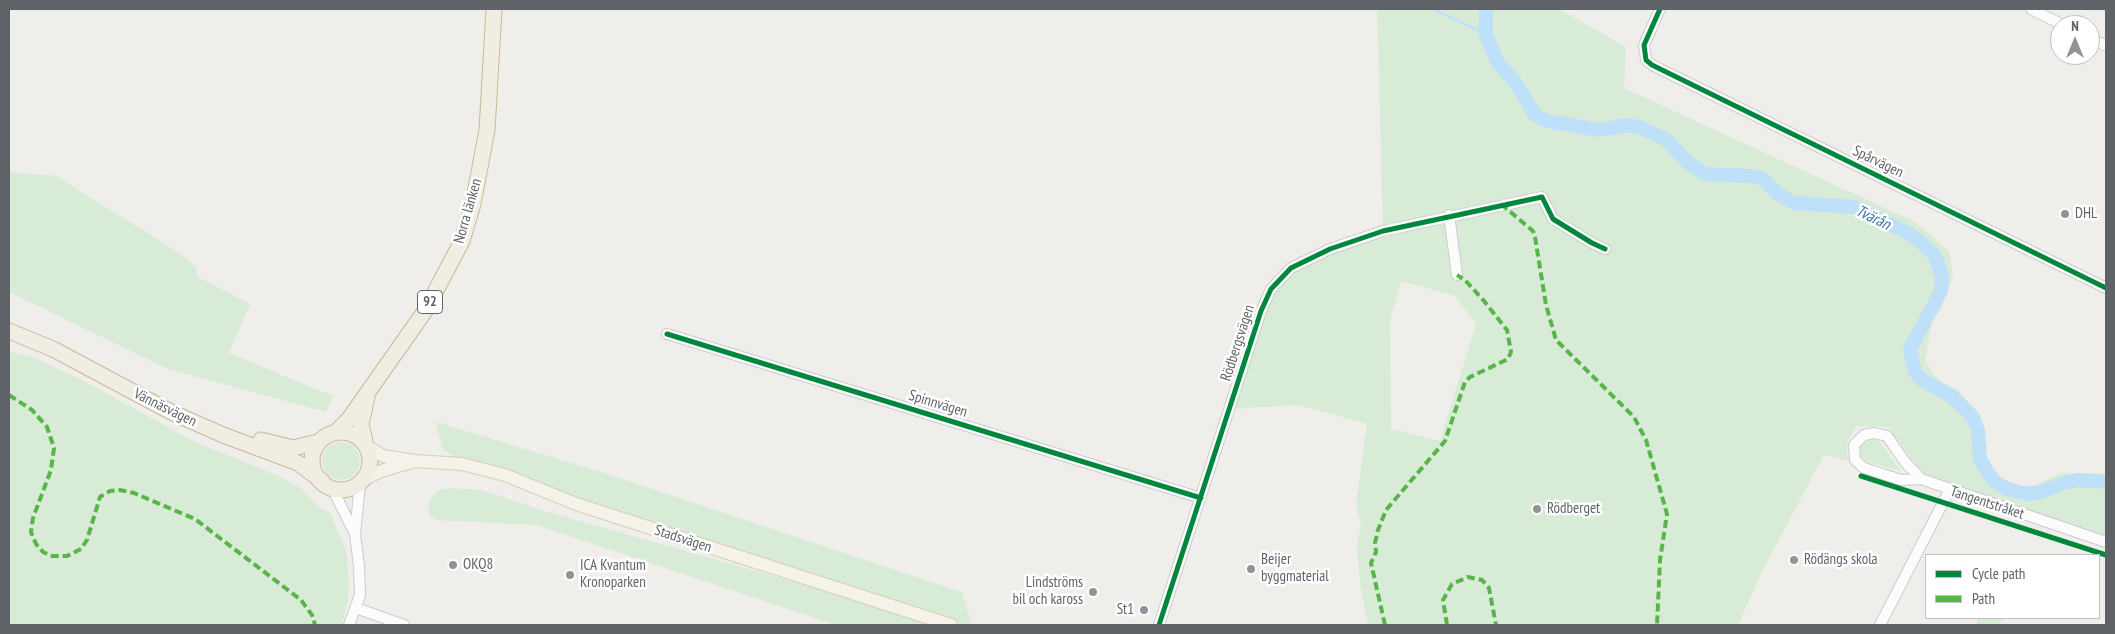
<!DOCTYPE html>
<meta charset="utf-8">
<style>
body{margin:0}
#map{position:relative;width:2115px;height:634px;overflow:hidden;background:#efeeea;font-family:"PT Sans Narrow",sans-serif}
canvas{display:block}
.frame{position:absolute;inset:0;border:10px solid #5f6368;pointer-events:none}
.legend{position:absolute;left:1925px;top:554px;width:175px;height:65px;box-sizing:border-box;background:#fff;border:1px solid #bfc1c3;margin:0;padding:6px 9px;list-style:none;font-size:15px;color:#5f6368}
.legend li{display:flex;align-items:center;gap:10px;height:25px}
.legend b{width:25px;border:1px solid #bfc1c3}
.north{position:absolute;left:2050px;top:15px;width:50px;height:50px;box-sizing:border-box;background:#fff;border:1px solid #bfc1c3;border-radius:50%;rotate:0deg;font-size:14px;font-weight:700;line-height:20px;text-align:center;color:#5f6368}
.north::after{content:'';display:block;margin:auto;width:18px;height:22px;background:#919496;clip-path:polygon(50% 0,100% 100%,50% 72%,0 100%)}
</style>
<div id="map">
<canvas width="2115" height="634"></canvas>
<div class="frame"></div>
<ul class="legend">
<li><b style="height:6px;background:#00873e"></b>Cycle path</li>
<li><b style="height:6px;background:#58b549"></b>Path</li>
</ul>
<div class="north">N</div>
</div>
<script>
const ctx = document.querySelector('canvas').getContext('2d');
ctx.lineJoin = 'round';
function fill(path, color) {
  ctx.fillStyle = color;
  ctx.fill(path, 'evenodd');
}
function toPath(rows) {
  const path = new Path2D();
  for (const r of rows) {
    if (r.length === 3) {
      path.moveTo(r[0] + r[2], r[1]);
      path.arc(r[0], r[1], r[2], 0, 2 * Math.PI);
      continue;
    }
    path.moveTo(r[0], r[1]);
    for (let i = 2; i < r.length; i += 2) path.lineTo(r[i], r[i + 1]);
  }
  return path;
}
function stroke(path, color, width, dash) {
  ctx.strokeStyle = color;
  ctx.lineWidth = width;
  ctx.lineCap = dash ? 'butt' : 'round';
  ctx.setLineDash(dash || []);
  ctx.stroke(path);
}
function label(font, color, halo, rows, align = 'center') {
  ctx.font = font + ' "PT Sans Narrow",sans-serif';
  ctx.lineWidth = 5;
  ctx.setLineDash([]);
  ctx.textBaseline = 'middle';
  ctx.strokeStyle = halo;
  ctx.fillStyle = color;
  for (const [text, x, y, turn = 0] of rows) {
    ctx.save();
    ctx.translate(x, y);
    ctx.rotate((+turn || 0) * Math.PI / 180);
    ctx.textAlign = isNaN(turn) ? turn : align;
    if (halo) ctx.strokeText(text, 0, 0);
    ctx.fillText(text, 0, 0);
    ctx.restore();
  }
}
fill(toPath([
 [1377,9,1559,9,1626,47,1624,88,1915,222,1949,251,1953,276,1940,311,1932,321,1925,362,1940,381,1958,390,1980,415,1985,432,1985,453,1993,471,2004,480,2021,486,2033,486,2061,473,2094,473,2106,475,2106,536,1918,475,1907,461,1910,456,1899,441,1892,441,1889,427,1856,426,1848,440,1847,454,1849,461,1824,455,1761,573,1738,625,1368,625,1360,584,1357,544,1361,525,1356,505,1367,424,1299,405,1230,409,1261,311,1291,268,1383,231],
 [1401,281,1455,296,1476,324,1440,441,1391,429,1390,320],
 [9,172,56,176,186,257,195,266,198,277,250,304,229,353,333,396,326,412,168,369,9,292],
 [9,352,31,356,80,379,197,443,279,476,301,488,319,507,330,513,346,551,349,578,348,601,342,622,367,625,9,625],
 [436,422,614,476,962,592,972,625,951,625,460,459,443,450],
 [1872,437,1879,441,1901,471,1866,461,1860,456,1859,445,1861,441],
 [341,461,19],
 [449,488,481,490,544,511,947,625,836,625,537,525,436,520,430,516,428,507,432,497,439,490],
 [1979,618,2003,618,1999,625,1976,625]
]), '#d8ebd6');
stroke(toPath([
 [1433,9,1486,34]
]), '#bfe0f9', 2.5);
stroke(toPath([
 [1486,9,1486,34,1497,61,1518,86,1535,115,1547,121,1599,130,1627,125,1639,127,1667,140,1686,161,1705,174,1752,176,1763,179,1778,194,1794,203,1854,207,1908,233,1923,244,1935,256,1942,277,1941,291,1910,349,1915,372,1922,380,1951,396,1972,416,1978,430,1980,459,1988,473,1994,481,2007,489,2028,494,2041,492,2064,483,2079,480,2106,482]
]), '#bfe0f9', 14);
const minor = toPath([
 [1660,9,1644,45,1646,60,1652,65,2106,288],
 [2031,9,2063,25],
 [2090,38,2106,46],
 [1449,215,1457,275],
 [667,334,1201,498],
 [1921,479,1905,462,1887,436,1874,433,1864,435,1854,445,1855,460,1864,468,1901,480,1921,479,2106,542],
 [332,488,355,534],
 [356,608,404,625],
 [349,625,360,595,359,566,355,534,360,484],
 [1159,625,1261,311,1271,289,1291,268,1330,249,1383,231,1542,197,1553,219,1592,243,1605,249],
 [1880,625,1950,489]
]);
const major = toPath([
 [367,446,383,456,415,461,462,464,505,475,576,504,951,625],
 [363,480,381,471,412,462]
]);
const highway = toPath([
 [9,331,53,349,171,412,223,435,298,463,322,481],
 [336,432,349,419,425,311,462,241,473,204,487,130,494,9],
 [341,461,29],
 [261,440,293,448,318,442],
 [365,442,361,424,367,397]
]);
stroke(minor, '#cbcccc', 12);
stroke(major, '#d7ceb8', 14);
stroke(highway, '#c8b996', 17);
stroke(minor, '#fdfcfc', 10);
stroke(major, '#f4f2e9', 12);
stroke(highway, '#f0ede3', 15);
stroke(toPath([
 [1501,204,1533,231,1535,237,1546,305,1556,340,1634,417,1646,440,1667,514,1660,560,1657,625],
 [9,395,32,410,47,427,54,448,51,470,33,518,31,532,36,544,43,552,52,556,67,556,81,549,87,540,100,497,110,491,120,490,134,493,195,519,301,600,312,615,315,625],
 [1385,625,1371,563,1376,552,1375,543,1378,530,1386,510,1445,441,1465,382,1470,377,1508,359,1511,352,1507,330,1484,301,1465,280,1457,275],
 [1447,625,1443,600,1452,584,1468,577,1482,580,1489,588,1496,625]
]), '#58b549', 4, [8, 4]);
stroke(toPath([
 [1660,9,1644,45,1646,60,1652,65,2106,288],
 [667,334,1201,498],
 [1861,476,2106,555],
 [1159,625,1261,311,1271,289,1291,268,1330,249,1383,231,1542,197,1553,219,1592,243,1605,249]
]), '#00873e', 5);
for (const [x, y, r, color] of [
 [2065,214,5,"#919496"],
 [1537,509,5,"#919496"],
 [1794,560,5,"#919496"],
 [453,565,5,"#919496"],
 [1251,569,5,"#919496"],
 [570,575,5,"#919496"],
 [1093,592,5,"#919496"],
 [1144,610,5,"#919496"]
]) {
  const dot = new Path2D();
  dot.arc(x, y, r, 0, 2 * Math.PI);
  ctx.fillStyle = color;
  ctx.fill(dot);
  stroke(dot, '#fff', 2);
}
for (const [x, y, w] of [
 [430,302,25]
]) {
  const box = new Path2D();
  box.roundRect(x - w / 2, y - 11.5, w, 23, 4);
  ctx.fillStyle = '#fff';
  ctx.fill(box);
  stroke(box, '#5f6368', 1);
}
label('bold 14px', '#5f6368', null, [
 ["92",430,302]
]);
label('15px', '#5f6368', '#fff', [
 ["Spårvägen",1878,162,26],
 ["Norra länken",468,211,-74],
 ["Rödbergsvägen",1238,343,-72],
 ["Spinnvägen",938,404,17],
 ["Vännäsvägen",165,408,26],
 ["Tangentstråket",1987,503,18],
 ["Stadsvägen",683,539,18]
]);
label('15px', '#5f6368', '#fff', [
 ["DHL",2075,214],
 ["Rödberget",1547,509],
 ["Beijer",1261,560],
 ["byggmaterial",1261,577],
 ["Rödängs skola",1804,560],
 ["OKQ8",463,565],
 ["ICA Kvantum",580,566],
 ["Kronoparken",580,583],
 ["Lindströms",1083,583,"right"],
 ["bil och kaross",1083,600,"right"],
 ["St1",1134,610,"right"]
], 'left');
label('italic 16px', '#4174aa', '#fff', [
 ["Tvärån",1873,218,26]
]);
</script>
